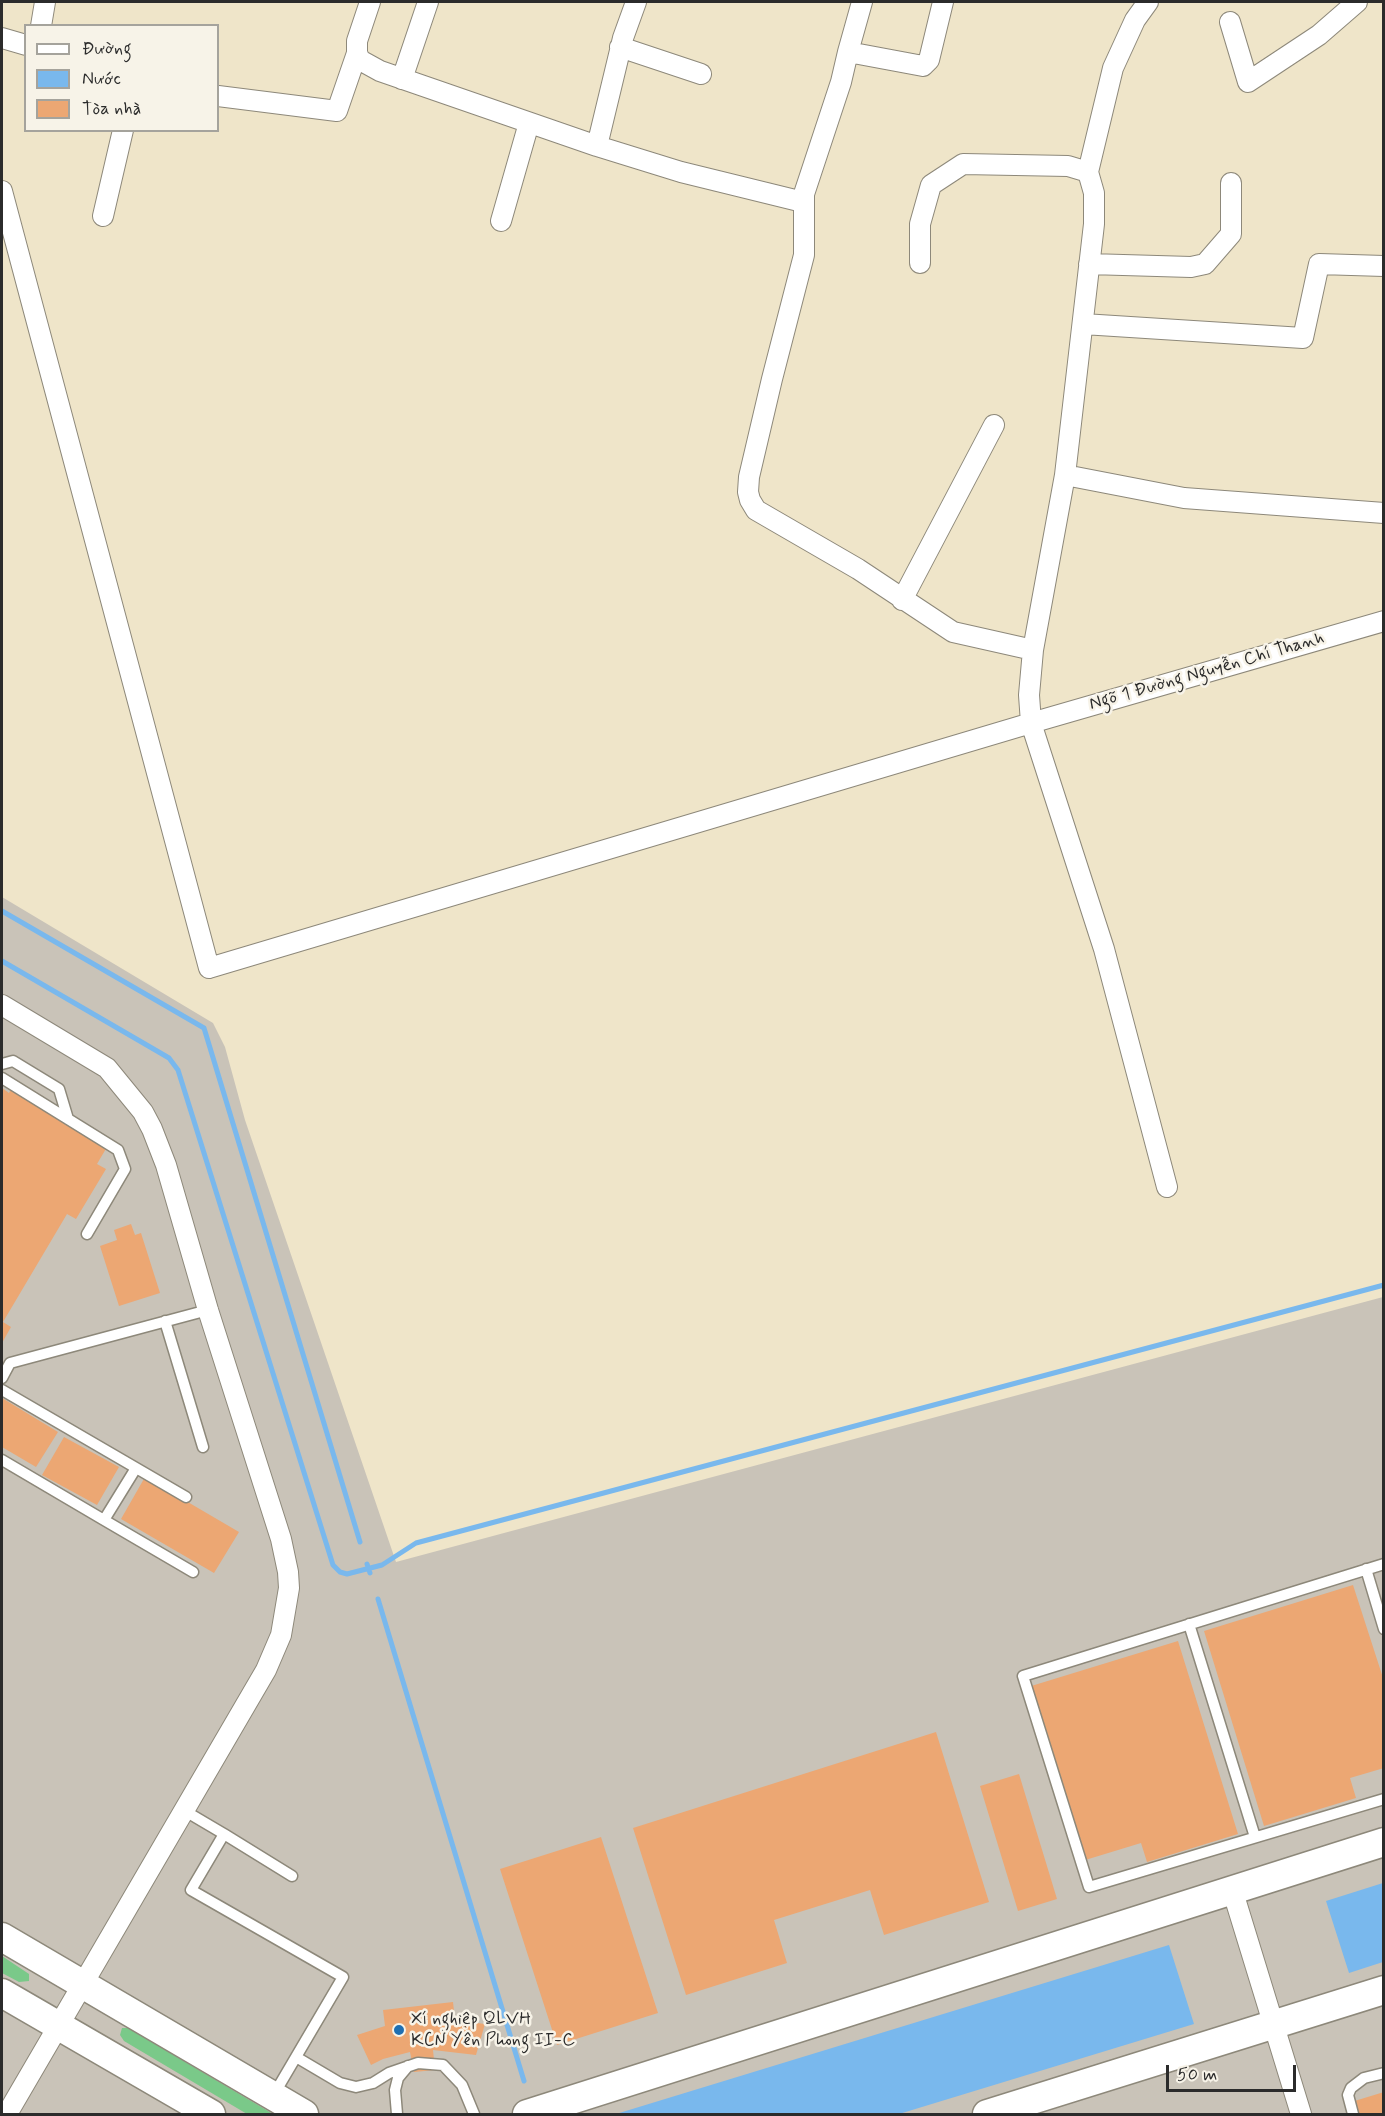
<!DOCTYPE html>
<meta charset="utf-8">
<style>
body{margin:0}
#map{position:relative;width:1385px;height:2116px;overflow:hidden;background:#efe5c9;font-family:Mynerve,sans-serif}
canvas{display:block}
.frame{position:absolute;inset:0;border:3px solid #2b2b2b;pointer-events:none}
.legend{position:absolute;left:24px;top:24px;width:195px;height:108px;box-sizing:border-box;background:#f7f3e8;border:2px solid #a5a39c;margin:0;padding:8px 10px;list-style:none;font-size:18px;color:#2b2b2b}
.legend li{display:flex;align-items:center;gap:12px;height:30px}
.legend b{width:30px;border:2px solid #a5a39c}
.scale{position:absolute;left:1166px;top:2065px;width:130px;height:27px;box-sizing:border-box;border:3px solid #2b2b2b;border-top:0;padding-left:8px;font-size:18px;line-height:21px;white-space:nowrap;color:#2b2b2b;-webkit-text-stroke:4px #f7f3e8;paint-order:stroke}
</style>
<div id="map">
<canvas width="1385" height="2116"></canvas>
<div class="frame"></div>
<ul class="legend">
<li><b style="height:8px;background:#fff"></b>Đường</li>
<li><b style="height:16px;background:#79b8ed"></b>Nước</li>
<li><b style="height:16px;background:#eca773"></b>Tòa nhà</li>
</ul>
<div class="scale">50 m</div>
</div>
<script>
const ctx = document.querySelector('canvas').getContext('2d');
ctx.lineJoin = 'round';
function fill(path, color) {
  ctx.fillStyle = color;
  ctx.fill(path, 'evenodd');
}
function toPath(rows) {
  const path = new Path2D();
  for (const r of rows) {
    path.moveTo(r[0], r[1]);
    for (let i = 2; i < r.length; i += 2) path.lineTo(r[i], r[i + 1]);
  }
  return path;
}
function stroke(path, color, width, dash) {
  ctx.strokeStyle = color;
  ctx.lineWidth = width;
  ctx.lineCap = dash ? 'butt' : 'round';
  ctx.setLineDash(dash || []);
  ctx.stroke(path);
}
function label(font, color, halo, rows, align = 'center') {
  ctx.font = font + ' Mynerve,sans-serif';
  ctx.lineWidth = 5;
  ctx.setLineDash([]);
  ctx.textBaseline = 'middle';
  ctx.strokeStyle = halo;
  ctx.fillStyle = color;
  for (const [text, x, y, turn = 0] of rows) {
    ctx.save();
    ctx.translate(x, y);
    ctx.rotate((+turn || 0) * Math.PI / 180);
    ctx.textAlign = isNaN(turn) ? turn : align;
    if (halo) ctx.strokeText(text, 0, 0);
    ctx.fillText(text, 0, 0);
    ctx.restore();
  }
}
fill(toPath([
 [2,897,213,1023,225,1047,245,1120,396,1562,1383,1297,1383,2114,2,2114]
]), '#c9c3b8');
fill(toPath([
 [2,1956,29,1974,29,1981,19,1982,2,1973],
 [122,2028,128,2028,273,2114,247,2114,124,2041,120,2035]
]), '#7ac989');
fill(toPath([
 [1383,1883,1383,1962,1349,1973,1326,1901],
 [1169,1945,1194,2024,899,2114,616,2114]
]), '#79b8ed');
stroke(toPath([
 [2,911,204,1028,360,1542],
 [2,961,157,1051,169,1058,178,1070,333,1565,340,1572,347,1574,382,1565,416,1543,1384,1285],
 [367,1564,370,1573],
 [378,1599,524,2081]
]), '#79b8ed', 5);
fill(toPath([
 [16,1080,44,1097,38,1107,107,1147,97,1164,106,1169,76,1219,67,1214,3,1322,11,1327,2,1343,2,1088,9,1093],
 [131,1224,135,1235,141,1233,160,1293,119,1306,100,1246,117,1240,114,1230],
 [2,1398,58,1432,36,1467,2,1447],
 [64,1437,119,1467,97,1505,42,1475],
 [145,1477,239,1532,214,1573,121,1519],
 [1353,1585,1384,1681,1384,1768,1350,1778,1356,1798,1264,1826,1204,1631],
 [1178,1641,1238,1834,1147,1862,1141,1843,1082,1861,1028,1687],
 [936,1732,989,1902,884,1935,870,1890,774,1920,787,1963,686,1995,633,1828],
 [1019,1774,1057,1899,1018,1911,980,1786],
 [601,1837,658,2013,557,2045,500,1869],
 [453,2002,455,2020,485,2024,476,2055,433,2050,435,2070,414,2072,410,2052,383,2059,371,2065,357,2035,385,2026,383,2010],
 [1384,2092,1384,2114,1352,2114,1348,2103]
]), '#eca773');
const lane = toPath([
 [2,1064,13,1061,59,1089,68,1119],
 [2,1078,118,1150,125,1169,87,1234],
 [165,1321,203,1447],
 [2,1378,10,1363,208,1310],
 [2,1390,186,1497],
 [2,1460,104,1520],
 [136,1468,104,1520,193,1572],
 [1384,1564,1023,1676,1089,1887,1384,1799],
 [1366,1569,1384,1629],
 [1189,1624,1255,1837],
 [185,1811,224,1834,191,1890,343,1977,273,2096],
 [224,1834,292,1876],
 [296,2057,340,2083,356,2087,373,2083,389,2073,418,2063,443,2065,462,2085,474,2114],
 [397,2114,395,2090,398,2078,408,2066],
 [1353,2114,1348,2095,1351,2088,1364,2078,1384,2073]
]);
const street = toPath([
 [370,2,357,41,357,53,360,60,380,71,597,146,681,172,803,202],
 [943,2,929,60,923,66,848,52,841,82,804,194,804,255,772,379,749,477,748,492,750,500,756,510,858,569,953,632,1033,650],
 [1230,22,1248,82,1319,35,1357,2],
 [41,26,45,2],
 [2,38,26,45],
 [620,47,701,74],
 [848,52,862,2],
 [402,79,428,2],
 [218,96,337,111,357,53],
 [597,146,623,38,636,2],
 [1088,172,1113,68,1135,20,1148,2],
 [2,191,209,968,1031,723,1384,621],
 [103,216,123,130],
 [501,221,529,123],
 [920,263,920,224,931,185,963,164,1068,166,1088,172,1094,193,1094,224,1065,475,1033,650,1029,695,1031,723,1104,949,1167,1187],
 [1089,264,1191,267,1205,264,1231,234,1231,183],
 [1083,324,1303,338,1319,264,1384,266],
 [1065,475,1184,498,1384,513],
 [902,600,994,425],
 [2,1005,107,1068,143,1112,152,1129,166,1165,208,1310,281,1539,288,1572,289,1588,281,1635,266,1670,7,2114],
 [1232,1889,1301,2114]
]);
const secondary = toPath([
 [2,1937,304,2114],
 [2,1993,211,2114],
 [527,2114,1384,1842],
 [987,2114,1384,1990]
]);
stroke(lane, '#8d887a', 13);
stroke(street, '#8d887a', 22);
stroke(secondary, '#8d887a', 31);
stroke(lane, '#fff', 10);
stroke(street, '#fff', 20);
stroke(secondary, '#fff', 28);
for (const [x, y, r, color] of [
 [399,2030,6,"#1f6fb2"]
]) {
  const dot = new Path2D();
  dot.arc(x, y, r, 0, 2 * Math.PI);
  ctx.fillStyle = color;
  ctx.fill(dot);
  stroke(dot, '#f7f3e8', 2);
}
label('18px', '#2b2b2b', '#f7f3e8', [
 ["Ngõ 1 Đường Nguyễn Chí Thanh",1207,672,-16]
]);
label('18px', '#2b2b2b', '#f7f3e8', [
 ["Xí nghiệp QLVH",411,2020],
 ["KCN Yên Phong II-C",411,2041]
], 'left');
</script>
